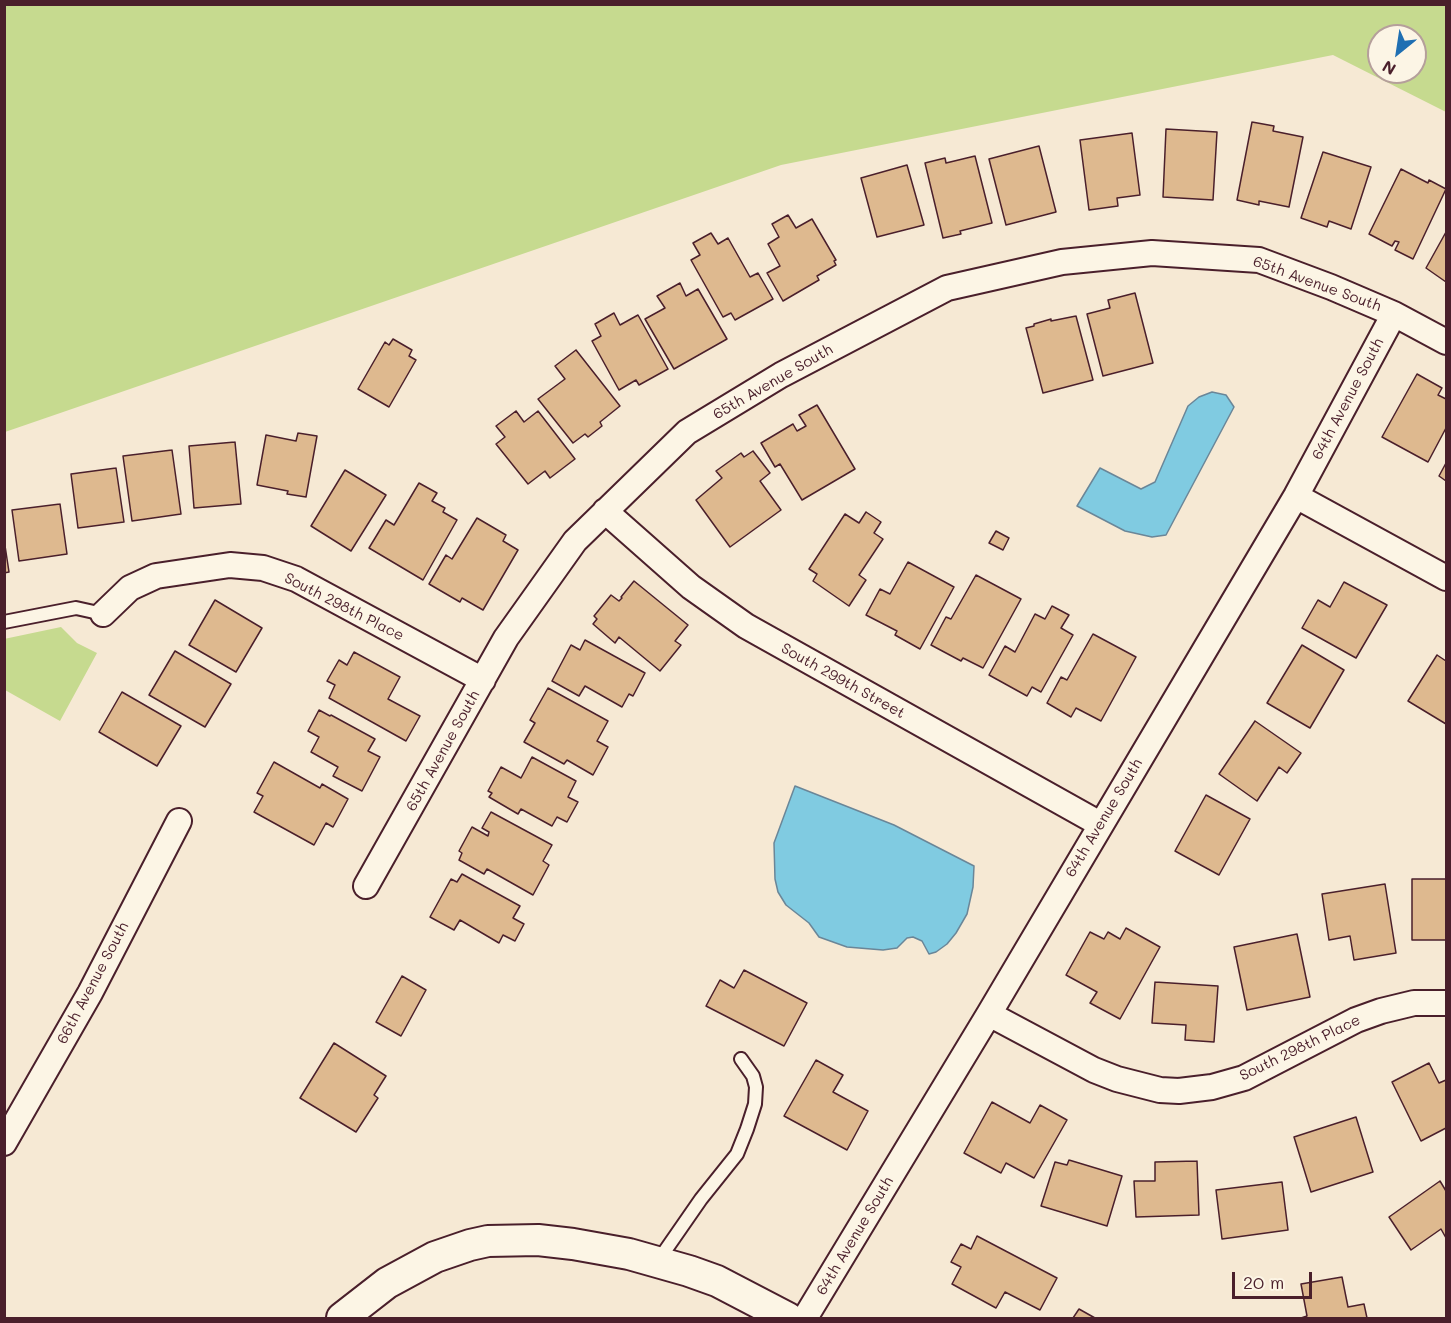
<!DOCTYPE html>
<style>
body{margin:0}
#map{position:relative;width:1451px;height:1323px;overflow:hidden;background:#f6e9d4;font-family:Mali,sans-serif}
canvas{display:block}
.frame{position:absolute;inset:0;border:6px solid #4a1f2b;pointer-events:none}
.north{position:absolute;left:1367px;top:24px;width:60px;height:60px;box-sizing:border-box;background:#fcf5e5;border:2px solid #b59f9b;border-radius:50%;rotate:210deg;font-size:16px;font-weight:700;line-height:24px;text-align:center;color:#4a1f2b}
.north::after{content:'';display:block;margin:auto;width:21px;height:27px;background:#1f6fb2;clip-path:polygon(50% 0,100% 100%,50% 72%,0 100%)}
.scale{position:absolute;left:1232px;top:1272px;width:80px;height:27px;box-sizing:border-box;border:3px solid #4a1f2b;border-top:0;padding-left:8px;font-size:18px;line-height:21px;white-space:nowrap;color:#4a1f2b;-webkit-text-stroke:4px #fcf5e5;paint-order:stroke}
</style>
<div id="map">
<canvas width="1451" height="1323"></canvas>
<div class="frame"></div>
<div class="north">N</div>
<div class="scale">20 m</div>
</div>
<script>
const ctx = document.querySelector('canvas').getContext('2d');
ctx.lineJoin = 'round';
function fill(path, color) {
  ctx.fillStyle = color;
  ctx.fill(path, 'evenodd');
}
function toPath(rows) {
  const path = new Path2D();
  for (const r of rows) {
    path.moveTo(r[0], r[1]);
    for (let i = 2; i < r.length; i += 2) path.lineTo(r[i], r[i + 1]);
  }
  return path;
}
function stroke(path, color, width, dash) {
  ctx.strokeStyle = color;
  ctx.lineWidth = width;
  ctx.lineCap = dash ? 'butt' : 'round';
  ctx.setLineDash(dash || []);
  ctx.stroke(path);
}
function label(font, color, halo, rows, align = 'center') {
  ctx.font = font + ' Mali,sans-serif';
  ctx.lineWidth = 4.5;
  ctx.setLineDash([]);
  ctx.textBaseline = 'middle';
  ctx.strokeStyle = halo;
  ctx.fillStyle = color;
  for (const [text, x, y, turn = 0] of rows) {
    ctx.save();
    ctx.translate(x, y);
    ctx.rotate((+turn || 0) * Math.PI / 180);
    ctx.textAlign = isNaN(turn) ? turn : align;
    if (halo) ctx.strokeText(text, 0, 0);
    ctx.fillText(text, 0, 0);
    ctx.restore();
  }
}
fill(toPath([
 [4,5,1446,5,1446,112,1333,55,781,165,5,432],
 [1379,36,1415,36,1415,72,1379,72],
 [61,627,77,643,97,653,60,721,5,690,4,639]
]), '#c6da8f');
const water = toPath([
 [1212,392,1226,395,1234,407,1166,535,1152,537,1125,531,1077,506,1100,468,1141,489,1155,482,1188,406,1199,397,1212,392],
 [795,786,894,825,974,866,973,887,967,914,956,933,947,944,936,952,929,954,922,941,913,937,907,938,897,948,883,950,847,947,819,937,809,923,786,905,778,892,775,879,774,843,795,786]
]);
fill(water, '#80cbe1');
stroke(water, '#6a8698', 1.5);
const building = toPath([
 [1252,122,1274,126,1273,131,1303,137,1289,207,1259,201,1259,205,1237,200,1252,122],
 [1166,129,1217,132,1213,200,1163,197,1166,129],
 [1132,133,1140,195,1117,198,1118,206,1089,210,1080,140,1132,133],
 [1039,146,1056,212,1006,225,989,159,1039,146],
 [1323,152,1371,167,1351,229,1329,221,1327,227,1301,218,1323,152],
 [975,156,992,223,960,231,961,234,943,238,925,163,945,158,946,163,975,156],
 [907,165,924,225,877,237,861,178,907,165],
 [1401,169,1428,183,1429,180,1446,189,1413,259,1395,250,1399,242,1395,241,1392,246,1369,234,1401,169],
 [788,215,796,228,812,219,836,260,834,261,836,265,817,276,819,280,783,301,767,273,780,266,768,244,779,237,772,224,788,215],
 [1446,232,1446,282,1426,268,1446,232],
 [711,233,718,244,728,238,750,277,758,273,773,299,735,320,731,313,723,317,691,260,700,255,693,243,711,233],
 [680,283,686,296,698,289,727,339,674,369,645,319,665,308,657,296,680,283],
 [1135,293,1153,363,1103,376,1087,314,1110,308,1108,300,1135,293],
 [614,313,620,325,638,315,668,369,639,385,636,380,619,390,592,341,601,336,595,324,614,313],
 [1076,316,1093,380,1043,393,1026,328,1034,326,1034,324,1051,319,1051,321,1076,316],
 [393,339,412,350,409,356,416,360,389,407,358,389,385,342,389,345,393,339],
 [576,350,620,406,600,422,602,426,588,437,585,434,573,443,538,399,565,379,555,366,576,350],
 [1417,374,1442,388,1438,395,1446,399,1446,428,1428,462,1382,437,1417,374],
 [817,405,855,469,802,500,780,464,775,467,761,443,793,424,797,431,806,426,799,415,817,405],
 [516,411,524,422,538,411,575,459,550,478,545,471,528,484,496,444,505,437,496,426,516,411],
 [298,433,317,436,306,497,287,494,288,491,257,485,266,435,296,441,298,433],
 [235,442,241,504,194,508,189,446,235,442],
 [172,450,181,514,132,521,123,456,172,450],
 [753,451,770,473,760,481,781,510,730,547,696,500,722,478,716,471,741,453,744,457,753,451],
 [1446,463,1446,481,1439,476,1446,463],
 [116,468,124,522,78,528,71,474,116,468],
 [345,470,386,495,351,551,311,526,345,470],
 [419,483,437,493,432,501,445,508,443,512,457,520,423,580,369,548,386,520,394,525,419,483],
 [60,504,67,554,19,561,12,510,60,504],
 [866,512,881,522,874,533,883,539,859,575,866,580,849,606,813,581,817,574,809,569,845,514,859,523,866,512],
 [477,518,506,535,503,541,518,550,483,610,462,598,460,602,429,584,446,555,452,559,477,518],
 [996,531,1009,538,1003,550,989,543,996,531],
 [4,539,9,572,4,573,4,539],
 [908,562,954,587,920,649,895,635,897,631,866,615,880,589,890,594,908,562],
 [976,575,1021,599,983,668,963,658,961,661,931,645,946,617,951,619,976,575],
 [634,581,688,625,675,641,681,645,660,671,619,637,615,643,593,624,597,619,594,616,611,595,619,601,622,598,621,597,634,581],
 [1344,582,1387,605,1356,658,1302,628,1318,600,1330,607,1344,582],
 [215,600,262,628,236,672,189,645,215,600],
 [1052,606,1069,615,1061,628,1073,635,1041,692,1032,687,1027,696,989,675,1005,646,1015,652,1035,614,1045,619,1052,606],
 [1093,634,1136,657,1101,721,1076,708,1071,717,1047,703,1061,677,1067,680,1093,634],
 [585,640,645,673,633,696,629,694,622,707,585,686,579,696,552,681,571,645,580,650,585,640],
 [1302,645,1344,670,1310,728,1267,703,1302,645],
 [175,651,231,684,205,727,149,695,175,651],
 [354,652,400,677,388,699,420,716,406,741,329,698,335,685,327,681,339,660,347,665,354,652],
 [1437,655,1446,661,1446,724,1408,701,1437,655],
 [548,688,608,721,597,741,608,747,593,775,567,760,564,764,524,742,535,723,530,720,548,688],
 [122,692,181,726,157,766,99,732,122,692],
 [319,710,330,716,331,715,375,739,368,751,380,757,362,791,333,776,338,767,311,752,319,737,308,731,319,710],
 [1255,721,1301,753,1287,773,1279,767,1257,801,1219,774,1255,721],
 [532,757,576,781,568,797,578,802,567,822,557,817,552,826,521,809,518,814,489,797,492,793,488,791,501,767,521,778,532,757],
 [274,762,320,788,322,784,348,799,333,827,326,823,314,845,254,812,263,796,257,793,274,762],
 [1206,795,1250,819,1219,875,1175,851,1206,795],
 [491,812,552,845,543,861,549,865,533,895,487,869,484,874,459,860,462,853,459,851,472,827,488,836,489,832,482,828,491,812],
 [462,874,520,906,513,918,524,924,515,941,503,935,499,943,460,920,454,930,430,917,451,879,457,882,462,874],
 [1412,879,1446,879,1446,940,1412,940,1412,879],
 [1385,884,1396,953,1354,960,1350,936,1329,940,1322,894,1385,884],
 [1126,928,1160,947,1120,1019,1090,1003,1097,992,1066,975,1090,932,1104,939,1108,932,1120,939,1126,928],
 [1297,934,1310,997,1247,1010,1234,947,1297,934],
 [744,970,807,1003,784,1046,706,1006,720,980,734,988,744,970],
 [402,976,426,990,401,1036,376,1022,402,976],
 [1155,982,1218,986,1214,1042,1185,1040,1186,1025,1152,1023,1155,982],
 [334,1043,386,1076,374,1095,378,1098,356,1132,300,1098,334,1043],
 [816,1060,843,1075,833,1092,868,1111,847,1150,784,1116,816,1060],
 [1429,1063,1439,1083,1446,1080,1446,1128,1421,1141,1392,1082,1429,1063],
 [992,1102,1030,1123,1040,1105,1067,1120,1034,1178,1006,1163,1001,1173,964,1153,992,1102],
 [1356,1117,1373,1172,1311,1192,1294,1137,1356,1117],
 [1069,1160,1122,1176,1107,1226,1041,1206,1055,1162,1067,1165,1069,1160],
 [1197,1161,1199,1215,1136,1217,1134,1181,1155,1181,1155,1162,1197,1161],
 [1440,1181,1446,1191,1446,1238,1441,1229,1411,1250,1389,1217,1440,1181],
 [1282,1182,1288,1230,1222,1239,1216,1190,1282,1182],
 [977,1236,1057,1278,1040,1310,1005,1292,996,1308,952,1284,961,1267,951,1262,961,1244,971,1249,977,1236],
 [1342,1277,1348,1307,1364,1304,1367,1318,1301,1318,1307,1316,1301,1284,1342,1277],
 [1079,1309,1095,1318,1073,1318,1079,1309]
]);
fill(building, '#deb98f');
stroke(building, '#4a1f2b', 1.5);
const service = toPath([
 [4,622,76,608,103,614],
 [658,1261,701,1199,737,1154,747,1129,755,1104,756,1087,753,1076,741,1059]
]);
const minor = toPath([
 [1296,496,1446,578],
 [605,511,691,587,746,626,1100,824],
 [103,614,130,588,156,576,230,565,263,568,296,579,483,680],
 [366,886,506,638,575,541,687,432,781,375,947,288,1062,262,1152,253,1259,260,1331,287,1394,314,1446,342],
 [989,1014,1094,1070,1117,1079,1160,1090,1179,1091,1212,1087,1244,1078,1356,1020,1381,1011,1414,1003,1446,1003],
 [4,1143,90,993,179,821],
 [805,1318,989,1014,1296,496,1394,314]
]);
const tertiary = toPath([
 [342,1318,387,1283,435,1257,470,1245,488,1241,538,1240,573,1244,629,1254,689,1271,717,1281,788,1318]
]);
stroke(service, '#4a1f2b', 16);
stroke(minor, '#4a1f2b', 28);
stroke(tertiary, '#4a1f2b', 34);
stroke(service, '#fcf5e5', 12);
stroke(minor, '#fcf5e5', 24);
stroke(tertiary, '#fcf5e5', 30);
label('15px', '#4a1f2b', '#fcf5e5', [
 ["65th Avenue South",1317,284,20],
 ["65th Avenue South",773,382,-30],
 ["64th Avenue South",1348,399,-62],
 ["South 298th Place",344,607,27],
 ["South 299th Street",843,681,29],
 ["65th Avenue South",443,751,-61],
 ["64th Avenue South",1104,818,-59],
 ["66th Avenue South",93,983,-62],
 ["South 298th Place",1300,1048,-26],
 ["64th Avenue South",855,1236,-59]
]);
</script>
